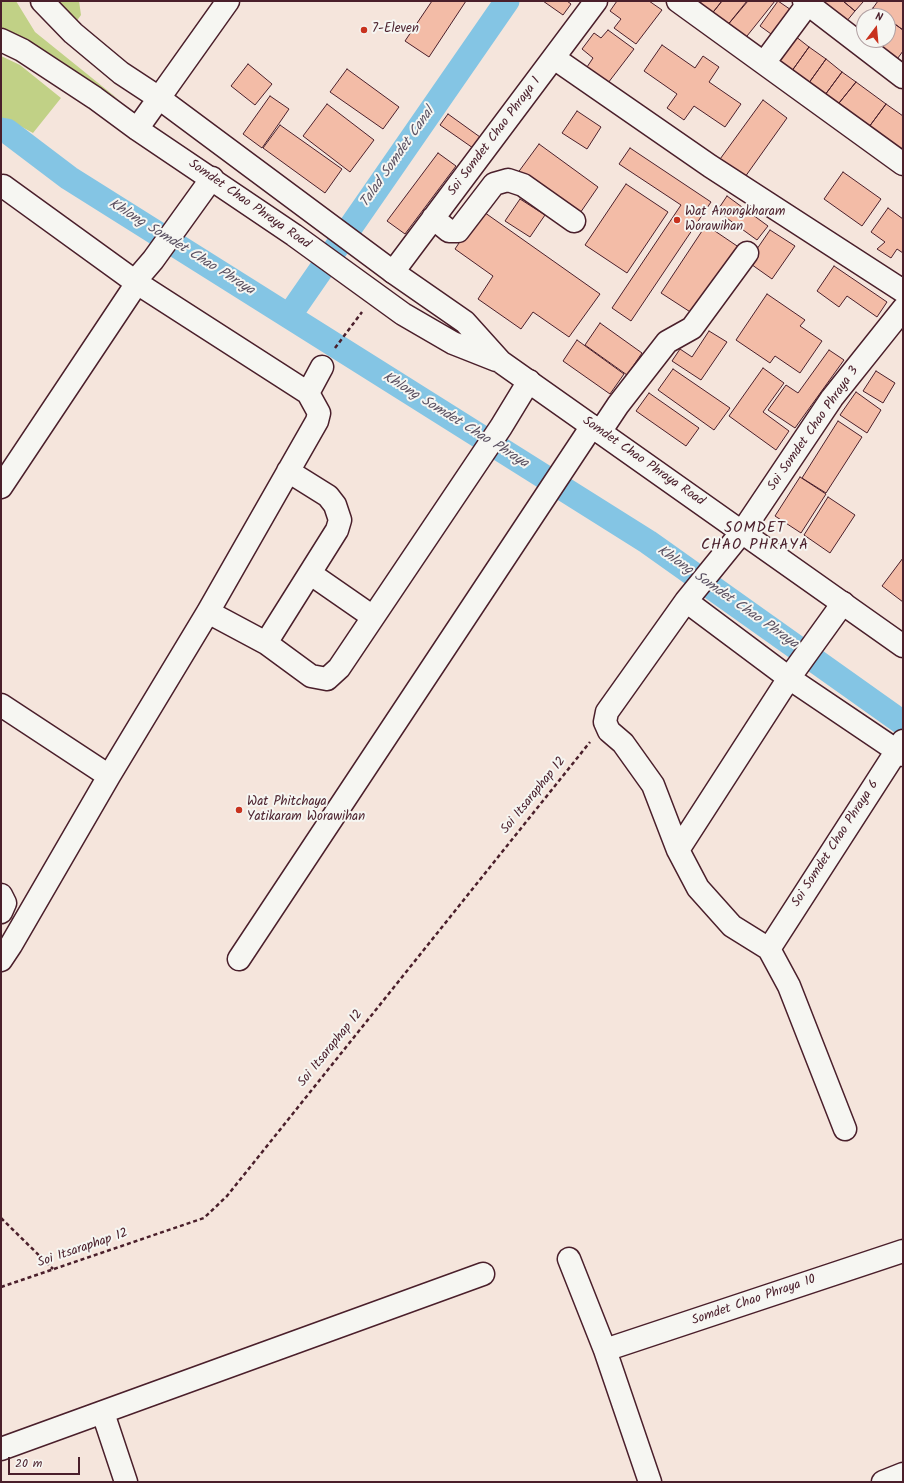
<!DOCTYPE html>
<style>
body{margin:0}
#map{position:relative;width:904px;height:1483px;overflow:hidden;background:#f5e5dc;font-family:Kalam,sans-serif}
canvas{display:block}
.frame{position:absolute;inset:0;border:2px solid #4a1f2b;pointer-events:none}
.north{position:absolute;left:856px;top:8px;width:40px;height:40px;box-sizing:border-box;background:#f6f6f2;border:1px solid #b1a0a2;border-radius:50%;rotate:16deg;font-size:11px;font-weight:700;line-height:16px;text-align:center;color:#4a1f2b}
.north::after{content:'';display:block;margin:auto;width:14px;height:18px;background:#c8321e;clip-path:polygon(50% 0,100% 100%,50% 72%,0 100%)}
.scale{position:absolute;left:8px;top:1457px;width:72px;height:18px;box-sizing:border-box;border:2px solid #4a1f2b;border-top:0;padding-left:5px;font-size:12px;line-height:14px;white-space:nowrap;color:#4a1f2b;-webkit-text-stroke:3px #f6f6f2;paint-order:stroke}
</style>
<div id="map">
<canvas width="904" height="1483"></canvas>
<div class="frame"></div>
<div class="north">N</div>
<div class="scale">20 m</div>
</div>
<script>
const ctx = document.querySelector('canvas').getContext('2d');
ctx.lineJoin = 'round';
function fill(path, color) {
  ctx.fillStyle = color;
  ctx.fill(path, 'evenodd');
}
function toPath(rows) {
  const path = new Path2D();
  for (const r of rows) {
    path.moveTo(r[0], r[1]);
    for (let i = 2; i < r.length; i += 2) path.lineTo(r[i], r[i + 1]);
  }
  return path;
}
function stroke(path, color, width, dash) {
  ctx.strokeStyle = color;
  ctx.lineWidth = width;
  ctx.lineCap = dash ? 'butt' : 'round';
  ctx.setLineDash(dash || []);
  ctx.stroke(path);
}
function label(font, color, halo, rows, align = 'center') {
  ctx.font = font + ' Kalam,sans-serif';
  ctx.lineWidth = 4;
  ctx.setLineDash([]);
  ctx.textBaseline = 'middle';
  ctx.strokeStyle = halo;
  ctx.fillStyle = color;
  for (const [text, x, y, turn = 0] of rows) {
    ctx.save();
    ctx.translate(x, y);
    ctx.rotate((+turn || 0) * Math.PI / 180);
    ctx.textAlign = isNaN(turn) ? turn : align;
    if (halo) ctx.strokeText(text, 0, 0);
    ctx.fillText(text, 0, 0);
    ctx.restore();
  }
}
fill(toPath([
 [1,1,16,1,35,32,118,99,47,52,18,36,1,29],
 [49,1,79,1,81,15,74,25],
 [1,56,20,65,61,98,33,133,7,119,1,118]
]), '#c1d186');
stroke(toPath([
 [1,130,7,131,69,178,648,542,903,723],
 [289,316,507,1]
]), '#84c5e4', 25);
const building = toPath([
 [432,1,466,1,429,57,405,41,432,1],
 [543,1,567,1,571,4,563,15,543,1],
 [617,1,649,1,662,10,636,44,614,28,621,19,610,11,617,1],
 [702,1,722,1,710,16,698,6,702,1],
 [722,1,747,1,726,27,710,16,722,1],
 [748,1,775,1,743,41,726,27,748,1],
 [778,1,797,14,778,39,760,26,778,1],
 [821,1,843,1,855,11,846,22,821,1],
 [843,1,862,1,863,2,855,11,843,1],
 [878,1,903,1,903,30,888,19,888,16,884,16,873,8,878,1],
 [873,8,884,16,867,16,873,8],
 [888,19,903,30,903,51,895,62,864,40,888,40,888,19],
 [864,20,864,40,855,33,864,20],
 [608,30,634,49,608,83,587,67,593,58,582,49,594,33,601,38,608,30],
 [795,36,809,47,789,75,774,64,795,36],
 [662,45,695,68,703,56,719,67,709,82,741,104,725,127,694,106,684,120,667,108,677,94,644,71,662,45],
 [809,47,826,59,806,87,789,75,809,47],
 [826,59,842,72,822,99,806,87,826,59],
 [248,64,272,84,255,105,231,86,248,64],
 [347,69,399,107,383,129,330,92,347,69],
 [842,72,856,82,835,108,822,99,842,72],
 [856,82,886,104,866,131,835,108,856,82],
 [270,96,289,109,262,148,243,134,270,96],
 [763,100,787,118,740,184,715,166,763,100],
 [327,104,374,140,350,172,303,136,327,104],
 [886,104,903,116,903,158,866,131,886,104],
 [577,111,601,127,587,149,562,133,577,111],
 [448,114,480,137,473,148,440,125,448,114],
 [280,125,342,169,325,193,263,148,280,125],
 [539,144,598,187,578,216,517,174,539,144],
 [630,148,711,202,631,321,612,308,681,205,619,164,630,148],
 [438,153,456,166,405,234,387,221,438,153],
 [843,172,881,199,862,226,824,199,843,172],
 [626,184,668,212,627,273,585,245,626,184],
 [727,196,768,226,757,240,717,211,727,196],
 [520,199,545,215,530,237,505,221,520,199],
 [888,208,903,219,903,253,897,249,891,258,877,249,885,242,871,232,888,208],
 [481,210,600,294,569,337,533,312,521,329,478,299,493,276,455,249,481,210],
 [706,225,743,250,698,317,661,293,706,225],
 [770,230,795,246,772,279,748,262,770,230],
 [834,266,887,302,877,317,847,296,839,307,817,291,834,266],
 [767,294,805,320,800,326,822,341,800,373,775,356,770,363,736,340,767,294],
 [600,323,642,353,627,375,585,345,600,323],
 [709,331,727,342,701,380,672,361,680,349,692,357,709,331],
 [577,340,624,374,610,394,563,361,577,340],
 [829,350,844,360,795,428,768,410,786,385,798,393,829,350],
 [763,368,784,383,763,412,789,431,776,450,729,416,763,368],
 [673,369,730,408,714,430,658,390,673,369],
 [876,371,895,383,883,403,863,391,876,371],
 [856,392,881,410,867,433,840,415,856,392],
 [649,393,699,428,686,446,636,411,649,393],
 [838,421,862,437,826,493,802,478,838,421],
 [800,477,826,494,801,533,775,516,800,477],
 [828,497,855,515,830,553,804,535,828,497],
 [903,558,903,602,882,586,903,558]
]);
fill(building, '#f3bca7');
stroke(building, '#4a1f2b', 1);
const minor = toPath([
 [678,1,903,164],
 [804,1,903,77],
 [554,58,710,166,903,291],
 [764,63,810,1],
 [159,98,228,1],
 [433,218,449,231,458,231,494,184,508,180,523,185,574,221],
 [393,272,596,1],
 [135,281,153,260,212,178],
 [308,393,322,367],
 [600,432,618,405,667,342,692,328,747,253],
 [1,487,137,283],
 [311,574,373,617],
 [686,601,789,678,903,755],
 [208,612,266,643,311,676,327,679,339,668,501,427,529,381],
 [266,643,337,530,340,520,335,505,328,496,288,471],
 [1,705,109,776],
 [678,850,789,678,843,603],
 [1,895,5,903,1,912],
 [769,949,903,741],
 [239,959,592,426],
 [1,960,11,945,109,776,208,612,317,421,319,413,308,393,137,283,3,186],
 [845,1129,789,986,769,949,732,926,698,888,678,850,653,785,623,743,609,731,605,722,607,712,686,601,742,532,832,398,903,309],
 [569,1259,605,1350,650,1482],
 [605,1350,903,1251],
 [103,1413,126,1482],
 [1,1449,483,1274],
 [883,1482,903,1474]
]);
const major = toPath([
 [42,1,73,33,121,73,159,98,393,272,465,322,501,362,903,646],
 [1,40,22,50,95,98,137,129,294,235,403,314,453,343,496,360],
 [137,129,159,98]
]);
stroke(minor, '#4a1f2b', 25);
stroke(major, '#4a1f2b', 25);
stroke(toPath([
 [335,348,362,312],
 [1,1218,53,1269],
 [1,1287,204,1218,227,1196,590,742]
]), '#4a1f2b', 2.5, [4, 3]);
stroke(minor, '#f6f6f2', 22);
stroke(major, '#f6f6f2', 22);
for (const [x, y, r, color] of [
 [364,30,4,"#c8321e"],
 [677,220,4,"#c8321e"],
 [239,810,4,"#c8321e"]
]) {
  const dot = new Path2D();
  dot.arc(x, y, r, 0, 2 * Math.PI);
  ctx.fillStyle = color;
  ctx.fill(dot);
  stroke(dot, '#f6f6f2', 1.5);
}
label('13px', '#4a1f2b', '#f6f6f2', [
 ["7-Eleven",372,30],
 ["Wat Anongkharam",685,213],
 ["Worawihan",685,228],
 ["Wat Phitchaya",247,803],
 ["Yatikaram Worawihan",247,818]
], 'left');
label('13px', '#4a1f2b', '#f6f6f2', [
 ["Soi Somdet Chao Phraya 1",495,137,-53],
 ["Somdet Chao Phraya Road",249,205,35],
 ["Soi Somdet Chao Phraya 3",814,429,-55],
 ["Somdet Chao Phraya Road",643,462,35],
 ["Soi Itsaraphap 12",534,796,-51],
 ["Soi Somdet Chao Phraya 6",836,844,-57],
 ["Soi Itsaraphap 12",331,1049,-51],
 ["Soi Itsaraphap 12",83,1249,-19],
 ["Somdet Chao Phraya 10",754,1301,-19]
]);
label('italic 14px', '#5b5162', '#f6f6f2', [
 ["Talad Somdet Canal",398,158,-55],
 ["Khlong Somdet Chao Phraya",181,248,32],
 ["Khlong Somdet Chao Phraya",455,421,32],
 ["Khlong Somdet Chao Phraya",727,598,35]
]);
ctx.letterSpacing = '1px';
label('15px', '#4a1f2b', '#f6f6f2', [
 ["SOMDET",755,529],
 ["CHAO PHRAYA",755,546]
]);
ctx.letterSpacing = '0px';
</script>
